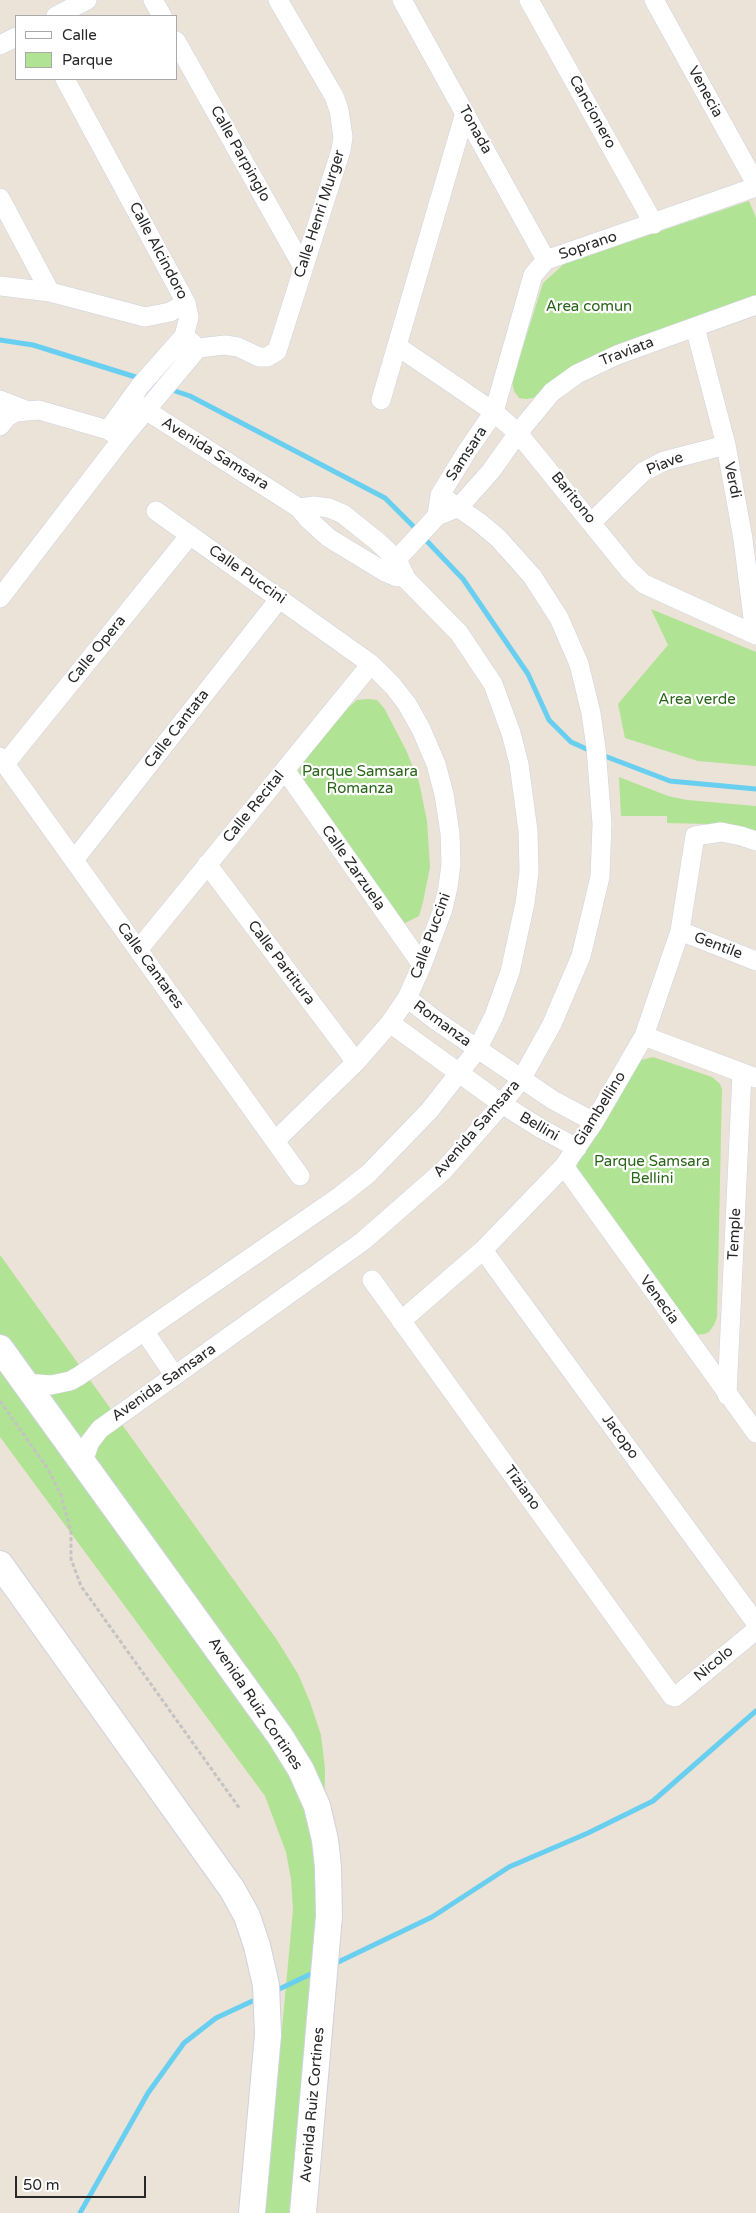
<!DOCTYPE html>
<style>
body{margin:0}
#map{position:relative;width:756px;height:2213px;overflow:hidden;background:#ebe2d8;font-family:"Varela Round",sans-serif}
canvas{display:block}
.legend{position:absolute;left:15px;top:15px;width:162px;height:65px;box-sizing:border-box;background:#fff;border:1px solid #a9a9a9;margin:0;padding:6px 9px;list-style:none;font-size:15px;color:#282828}
.legend li{display:flex;align-items:center;gap:10px;height:25px}
.legend b{width:25px;border:1px solid #a9a9a9}
.scale{position:absolute;left:15px;top:2176px;width:131px;height:22px;box-sizing:border-box;border:2px solid #282828;border-top:0;padding-left:6px;font-size:15px;line-height:18px;white-space:nowrap;color:#282828;-webkit-text-stroke:4px #fff;paint-order:stroke}
</style>
<div id="map">
<canvas width="756" height="2213"></canvas>
<ul class="legend">
<li><b style="height:6px;background:#fff"></b>Calle</li>
<li><b style="height:14px;background:#b0e393"></b>Parque</li>
</ul>
<div class="scale">50 m</div>
</div>
<script>
const ctx = document.querySelector('canvas').getContext('2d');
ctx.lineJoin = 'round';
function fill(path, color) {
  ctx.fillStyle = color;
  ctx.fill(path, 'evenodd');
}
function toPath(rows) {
  const path = new Path2D();
  for (const r of rows) {
    path.moveTo(r[0], r[1]);
    for (let i = 2; i < r.length; i += 2) path.lineTo(r[i], r[i + 1]);
  }
  return path;
}
function stroke(path, color, width, dash) {
  ctx.strokeStyle = color;
  ctx.lineWidth = width;
  ctx.lineCap = dash ? 'butt' : 'round';
  ctx.setLineDash(dash || []);
  ctx.stroke(path);
}
function label(font, color, halo, rows, align = 'center') {
  ctx.font = font + ' "Varela Round",sans-serif';
  ctx.lineWidth = 4.5;
  ctx.setLineDash([]);
  ctx.textBaseline = 'middle';
  ctx.strokeStyle = halo;
  ctx.fillStyle = color;
  for (const [text, x, y, turn = 0] of rows) {
    ctx.save();
    ctx.translate(x, y);
    ctx.rotate((+turn || 0) * Math.PI / 180);
    ctx.textAlign = isNaN(turn) ? turn : align;
    if (halo) ctx.strokeText(text, 0, 0);
    ctx.fillText(text, 0, 0);
    ctx.restore();
  }
}
fill(toPath([
 [749,201,756,218,756,295,576,364,533,398,526,399,519,398,514,391,512,382,543,283,564,264],
 [651,609,756,652,756,766,698,761,625,738,618,704,668,645],
 [368,699,377,700,384,708,406,750,419,782,427,821,430,867,423,902,419,916,405,923,398,922,297,774,304,760,349,707,357,700],
 [619,777,668,796,687,800,756,806,756,839,709,824,667,823,667,816,621,816],
 [653,1057,712,1077,720,1084,722,1089,717,1317,714,1325,709,1332,704,1334,693,1335,576,1170,579,1159,641,1060],
 [0,1255,277,1640,298,1674,310,1702,321,1735,325,1769,324,1854,292,2213,265,2213,293,1910,291,1879,286,1852,265,1796,0,1437]
]), '#b0e393');
stroke(toPath([
 [0,340,33,345,142,379],
 [169,389,190,396,385,498,418,531],
 [423,537,463,579,528,674,549,720,571,742,591,751],
 [602,755,670,781,756,789],
 [332,1965,432,1917,509,1867,588,1833,653,1801,756,1711],
 [273,1992,315,1972],
 [80,2213,148,2093,184,2043,216,2018,259,1998]
]), '#68cff0', 5);
const street = toPath([
 [153,0,162,16],
 [402,0,546,260],
 [529,0,654,224],
 [654,0,756,184],
 [56,16,87,0],
 [176,41,303,267],
 [0,45,16,37],
 [65,79,186,303,189,317,184,336,198,348,225,345,238,347,259,357,267,357,277,351,341,150,343,137,339,110,334,96,278,0],
 [0,198,50,292],
 [0,286,50,292,145,317,170,312,186,303],
 [695,327,726,445,743,539,755,634],
 [397,346,494,412,518,433,630,571,644,584,756,635],
 [0,400,26,410],
 [130,400,299,508,308,519,329,538,385,572,397,577],
 [381,400,465,113],
 [0,426,7,417,16,412,39,410,108,430,122,439],
 [108,430,140,386,184,336],
 [156,511,371,664,393,686,407,704,421,729,436,764,444,794,450,833,451,864,448,887,443,909,422,965,407,998,390,1023,356,1062,275,1141],
 [437,516,440,495,467,451,494,412,533,275,546,260,756,187],
 [592,522,643,472,664,461,726,445],
 [385,572,437,516,459,507,491,471,518,433,552,392,577,374,617,355,756,305],
 [0,598,122,439,198,348],
 [0,757,300,1176],
 [5,764,190,535],
 [285,770,422,965],
 [74,860,280,598],
 [207,864,356,1062],
 [680,931,756,961],
 [138,950,371,664],
 [407,998,438,1022,553,1100,594,1122],
 [390,1023,502,1104,540,1128,577,1148],
 [644,1036,756,1078],
 [564,1166,756,1433],
 [483,1250,756,1623],
 [372,1280,672,1696,675,1697,756,1630],
 [401,1321,483,1250,564,1166,594,1122,644,1036,680,931,695,836,721,832,741,836,756,841],
 [145,1332,174,1375],
 [25,1383,51,1385,70,1381,79,1376,340,1196,368,1174,429,1111,477,1050,494,1016,510,972,525,903,529,872,528,831,519,764,511,733,493,684,459,633,407,580,397,560,378,542,343,514,329,508,314,506,299,508],
 [727,1395,742,1073],
 [83,1461,90,1442,100,1429,363,1241,444,1170,502,1104,522,1078,552,1024,581,956,600,877,602,824,596,748,591,713,579,664,559,618,532,576,498,538,479,522,440,495]
]);
const secondary = toPath([
 [0,1348,280,1736,301,1770,317,1806,325,1840,328,1867,329,1916,303,2213],
 [0,1564,232,1889,247,1916,257,1946,266,1985,268,2035,252,2213]
]);
stroke(street, '#ced2e1', 20);
stroke(secondary, '#ced2e1', 28);
stroke(toPath([
 [0,1401,48,1469,61,1495,71,1532,71,1559,81,1586,240,1809]
]), '#c3c3c3', 3, [4, 2.5]);
stroke(street, '#fff', 19);
stroke(secondary, '#fff', 26);
label('15px', '#282828', '#fff', [
 ["Venecia",705,92,61],
 ["Cancionero",592,112,61],
 ["Tonada",475,130,61],
 ["Calle Parpinglo",240,154,61],
 ["Calle Henri Murger",320,214,-72],
 ["Soprano",588,246,-19],
 ["Calle Alcindoro",158,251,62],
 ["Traviata",627,352,-21],
 ["Avenida Samsara",215,454,32],
 ["Samsara",467,454,-57],
 ["Piave",665,464,-22],
 ["Verdi",732,480,79],
 ["Baritono",573,498,51],
 ["Calle Puccini",247,575,35],
 ["Calle Opera",97,650,-51],
 ["Calle Cantata",177,729,-52],
 ["Calle Recital",254,807,-51],
 ["Calle Zarzuela",353,868,55],
 ["Calle Puccini",431,936,-70],
 ["Gentile",718,946,21],
 ["Calle Partitura",281,963,53],
 ["Calle Cantares",150,966,54],
 ["Romanza",442,1024,36],
 ["Giambellino",600,1109,-58],
 ["Bellini",539,1127,30],
 ["Avenida Samsara",477,1129,-49],
 ["Temple",735,1234,-87],
 ["Venecia",659,1300,54],
 ["Avenida Samsara",164,1383,-35],
 ["Jacopo",620,1437,54],
 ["Tiziano",522,1488,54],
 ["Nicolo",714,1664,-40],
 ["Avenida Ruiz Cortines",255,1704,56],
 ["Avenida Ruiz Cortines",313,2105,-85]
]);
label('15px', '#296517', '#fff', [
 ["Area comun",589,307],
 ["Area verde",697,700],
 ["Parque Samsara",360,772],
 ["Romanza",360,789],
 ["Parque Samsara",652,1162],
 ["Bellini",652,1179]
]);
</script>
